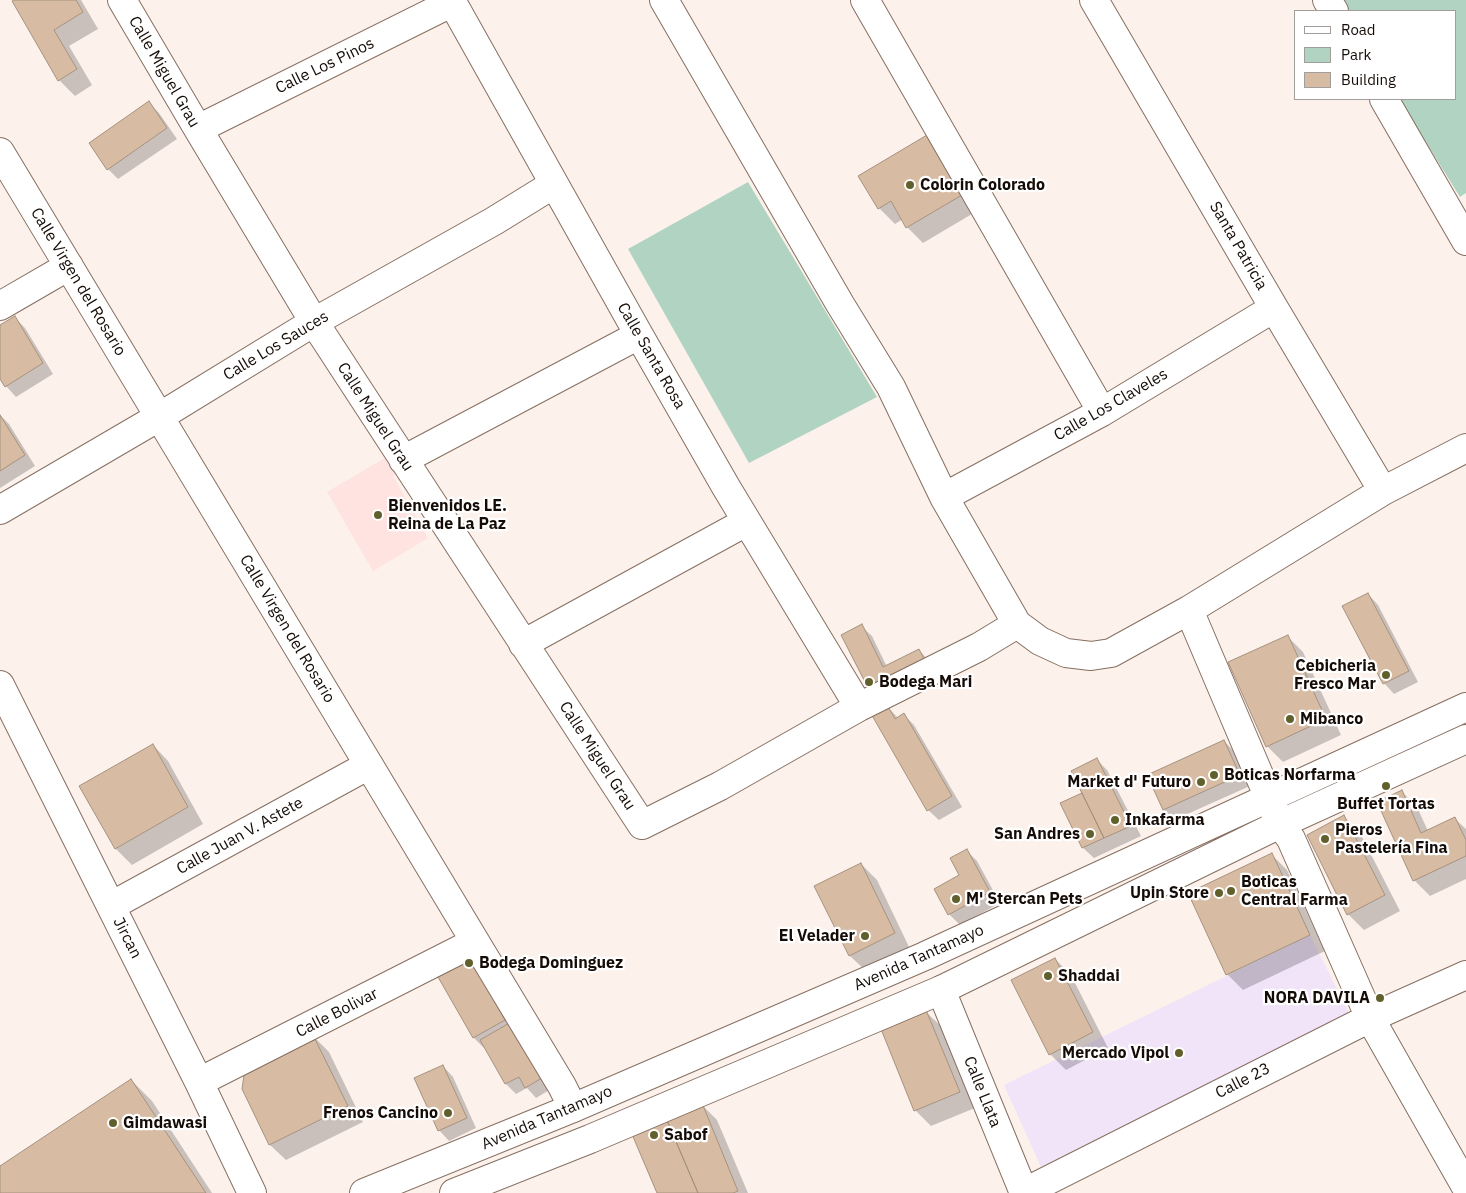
<!DOCTYPE html>
<meta charset="utf-8">
<style>
body{margin:0}
#map{position:relative;width:1466px;height:1193px;overflow:hidden;background:#fcf1eb;font-family:"IBM Plex Sans",sans-serif}
canvas{display:block}
.legend{position:absolute;left:1294px;top:10px;width:162px;height:90px;box-sizing:border-box;background:#fff;border:1px solid #a19e9c;margin:0;padding:6px 9px;list-style:none;font-size:15px;color:#150c07}
.legend li{display:flex;align-items:center;gap:10px;height:25px}
.legend b{width:25px;border:1px solid #a19e9c}
</style>
<div id="map">
<canvas width="1466" height="1193"></canvas>
<ul class="legend">
<li><b style="height:6px;background:#fff"></b>Road</li>
<li><b style="height:14px;background:#b1d4c2"></b>Park</li>
<li><b style="height:14px;background:#d7bca3"></b>Building</li>
</ul>
</div>
<script>
const ctx = document.querySelector('canvas').getContext('2d');
ctx.lineJoin = 'round';
function fill(path, color) {
  ctx.fillStyle = color;
  ctx.fill(path, 'evenodd');
}
function toPath(rows) {
  const path = new Path2D();
  for (const r of rows) {
    path.moveTo(r[0], r[1]);
    for (let i = 2; i < r.length; i += 2) path.lineTo(r[i], r[i + 1]);
  }
  return path;
}
function stroke(path, color, width, dash) {
  ctx.strokeStyle = color;
  ctx.lineWidth = width;
  ctx.lineCap = dash ? 'butt' : 'round';
  ctx.setLineDash(dash || []);
  ctx.stroke(path);
}
function label(font, color, halo, rows, align = 'center') {
  ctx.font = font + ' "IBM Plex Sans",sans-serif';
  ctx.lineWidth = 4.5;
  ctx.setLineDash([]);
  ctx.textBaseline = 'middle';
  ctx.strokeStyle = halo;
  ctx.fillStyle = color;
  for (const [text, x, y, turn = 0] of rows) {
    ctx.save();
    ctx.translate(x, y);
    ctx.rotate((+turn || 0) * Math.PI / 180);
    ctx.textAlign = isNaN(turn) ? turn : align;
    if (halo) ctx.strokeText(text, 0, 0);
    ctx.fillText(text, 0, 0);
    ctx.restore();
  }
}
fill(toPath([
 [1310,935,1353,1021,1044,1174,1004,1085]
]), '#f1e4f9');
fill(toPath([
 [390,455,400,472,393,476,428,538,373,571,327,492]
]), '#fee3e1');
fill(toPath([
 [1339,0,1466,0,1466,193,1460,197,1399,99,1455,99,1455,11,1346,11],
 [748,182,877,397,749,463,628,249]
]), '#b1d4c2');
fill(toPath([
 [16,0,81,0,98,29,69,46,92,85,75,96,59,80],
 [149,103,159,113,177,139,118,179,108,169],
 [927,137,977,211,923,243,907,227,903,219,895,224,879,208],
 [15,318,25,328,53,374,16,397,6,386,0,376,0,327],
 [0,415,9,424,35,466,0,488],
 [1368,594,1378,605,1418,682,1394,694,1384,683],
 [861,626,872,636,887,667,919,650,929,661,878,695,867,684],
 [1287,636,1303,652,1341,735,1283,762,1267,746],
 [885,704,898,718,904,715,914,725,962,807,939,820,928,810],
 [1224,741,1235,752,1250,786,1174,820,1164,810],
 [153,745,168,761,203,824,132,865,116,849,81,786],
 [1097,760,1107,770,1141,836,1094,858,1083,848,1062,804,1084,793],
 [1401,791,1417,807,1428,831,1455,819,1466,829,1466,879,1430,896,1414,880],
 [1344,817,1360,833,1400,911,1364,930,1348,914],
 [966,850,977,861,1000,903,960,925,949,914,936,889,960,875],
 [1271,854,1287,870,1325,951,1243,990,1227,974],
 [861,864,877,880,910,949,866,971,850,956],
 [1055,959,1071,975,1108,1048,1066,1070,1050,1054],
 [471,960,556,1086,536,1098,527,1088,516,1094,506,1084,486,1047,484,1048,474,1038,440,977],
 [926,1012,942,1027,975,1108,931,1126,915,1110],
 [313,1036,329,1052,363,1122,286,1160,270,1145],
 [443,1066,453,1077,476,1128,449,1141,439,1130],
 [131,1080,152,1101,212,1193,0,1193,0,1168],
 [701,1104,717,1120,748,1193,658,1193]
]), '#0003');
const building = toPath([
 [14,0,76,0,83,12,54,30,77,69,58,81,12,1,14,0],
 [149,101,167,128,107,170,89,143,149,101],
 [927,135,962,195,906,228,891,201,878,209,858,176,927,135],
 [15,316,43,363,5,387,0,379,0,325,15,316],
 [0,415,25,455,0,471,0,415],
 [1368,593,1409,671,1383,684,1342,606,1368,593],
 [862,624,883,667,919,649,924,659,873,686,866,684,841,635,862,624],
 [1288,635,1326,719,1266,747,1228,662,1288,635],
 [886,703,895,719,904,713,952,796,927,811,870,712,886,703],
 [1224,740,1240,775,1163,810,1147,775,1224,740],
 [153,744,188,807,115,849,79,786,153,744],
 [1097,758,1131,826,1104,838,1071,771,1097,758],
 [1402,790,1421,833,1455,817,1466,840,1466,856,1413,881,1377,802,1402,790],
 [1082,793,1104,838,1082,848,1060,803,1082,793],
 [1344,815,1385,895,1347,915,1307,835,1344,815],
 [967,849,990,892,948,915,934,889,959,875,950,858,967,849],
 [1272,853,1310,935,1226,975,1188,893,1272,853],
 [861,863,895,933,849,956,814,886,861,863],
 [471,958,505,1020,473,1038,438,977,471,958],
 [1055,958,1093,1032,1049,1055,1011,980,1055,958],
 [926,1010,960,1092,914,1111,881,1029,926,1010],
 [513,1021,547,1075,525,1088,519,1077,505,1084,480,1040,513,1021],
 [313,1035,348,1106,269,1145,242,1089,244,1075,248,1067,313,1035],
 [443,1065,467,1118,438,1131,414,1078,443,1065],
 [131,1079,206,1193,0,1193,0,1166,131,1079],
 [702,1103,738,1191,733,1193,698,1193,666,1118,702,1103],
 [666,1118,698,1193,657,1193,631,1132,666,1118]
]);
fill(building, '#d7bca3');
stroke(building, '#a5917e', 1);
const street = toPath([
 [122,0,198,129,314,322,642,825,720,786,859,707,979,647,1017,624],
 [451,0,639,335,726,487,859,707],
 [664,0,840,304,891,387,944,497,1017,624,1040,641,1066,653,1091,656,1111,653,1189,610,1383,491,1466,448],
 [865,0,1102,412],
 [1094,0,1274,308,1383,491],
 [1327,0,1334,11],
 [1384,99,1466,241],
 [198,129,453,2],
 [0,152,562,1086,573,1108],
 [0,306,69,266],
 [403,460,639,335],
 [944,497,1102,412,1274,308],
 [0,510,159,417,314,322,494,221,554,184],
 [1189,610,1280,824,1291,839,1370,1018,1466,1187],
 [523,644,746,522],
 [0,685,199,1082,252,1193],
 [111,906,369,765],
 [941,990,1024,1193],
 [199,1082,475,942],
 [1023,1193,1370,1018,1466,975]
]);
const secondary = toPath([
 [364,1193,573,1108,925,956,1466,707],
 [454,1193,590,1139,941,990,1280,824,1466,739]
]);
stroke(street, '#866f61', 30);
stroke(secondary, '#866f61', 30);
stroke(street, '#fff', 28);
stroke(secondary, '#fff', 28);
for (const [x, y, r, color] of [
 [910,185,5,"#615f2b"],
 [378,515,5,"#615f2b"],
 [1386,675,5,"#615f2b"],
 [869,682,5,"#615f2b"],
 [1290,719,5,"#615f2b"],
 [1214,775,5,"#615f2b"],
 [1201,782,5,"#615f2b"],
 [1386,786,5,"#615f2b"],
 [1115,820,5,"#615f2b"],
 [1090,834,5,"#615f2b"],
 [1325,839,5,"#615f2b"],
 [1231,891,5,"#615f2b"],
 [1219,893,5,"#615f2b"],
 [956,899,5,"#615f2b"],
 [865,936,5,"#615f2b"],
 [469,963,5,"#615f2b"],
 [1048,976,5,"#615f2b"],
 [1380,998,5,"#615f2b"],
 [1179,1053,5,"#615f2b"],
 [448,1113,5,"#615f2b"],
 [113,1123,5,"#615f2b"],
 [654,1135,5,"#615f2b"]
]) {
  const dot = new Path2D();
  dot.arc(x, y, r, 0, 2 * Math.PI);
  ctx.fillStyle = color;
  ctx.fill(dot);
  stroke(dot, '#fff', 2);
}
label('16px', '#150c07', '#fff', [
 ["Calle Los Pinos",325,66,-26],
 ["Calle Miguel Grau",164,72,60],
 ["Santa Patricia",1238,246,60],
 ["Calle Virgen del Rosario",78,282,59],
 ["Calle Los Sauces",276,346,-31],
 ["Calle Santa Rosa",651,356,60],
 ["Calle Los Claveles",1111,405,-30],
 ["Calle Miguel Grau",375,417,57],
 ["Calle Virgen del Rosario",287,629,59],
 ["Calle Miguel Grau",597,756,57],
 ["Calle Juan V. Astete",240,836,-29],
 ["Jircan",127,938,63],
 ["Avenida Tantamayo",919,958,-24],
 ["Calle Bolivar",337,1013,-27],
 ["Calle 23",1243,1081,-27],
 ["Calle Llata",982,1092,68],
 ["Avenida Tantamayo",547,1118,-23]
]);
label('bold 16px', '#150c07', '#fff', [
 ["Colorin Colorado",920,185],
 ["Bienvenidos LE.",388,506],
 ["Reina de La Paz",388,524],
 ["Cebicheria",1376,666,"right"],
 ["Fresco Mar",1376,684,"right"],
 ["Bodega Mari",879,682],
 ["Mibanco",1300,719],
 ["Boticas Norfarma",1224,775],
 ["Market d' Futuro",1191,782,"right"],
 ["Buffet Tortas",1386,804,"center"],
 ["Inkafarma",1125,820],
 ["Pieros",1335,830],
 ["Pastelería Fina",1335,848],
 ["San Andres",1080,834,"right"],
 ["Boticas",1241,882],
 ["Central Farma",1241,900],
 ["Upin Store",1209,893,"right"],
 ["M' Stercan Pets",966,899],
 ["El Velader",855,936,"right"],
 ["Bodega Dominguez",479,963],
 ["Shaddai",1058,976],
 ["NORA DAVILA",1370,998,"right"],
 ["Mercado Vipol",1169,1053,"right"],
 ["Frenos Cancino",438,1113,"right"],
 ["Gimdawasi",123,1123],
 ["Sabof",664,1135]
], 'left');
</script>
